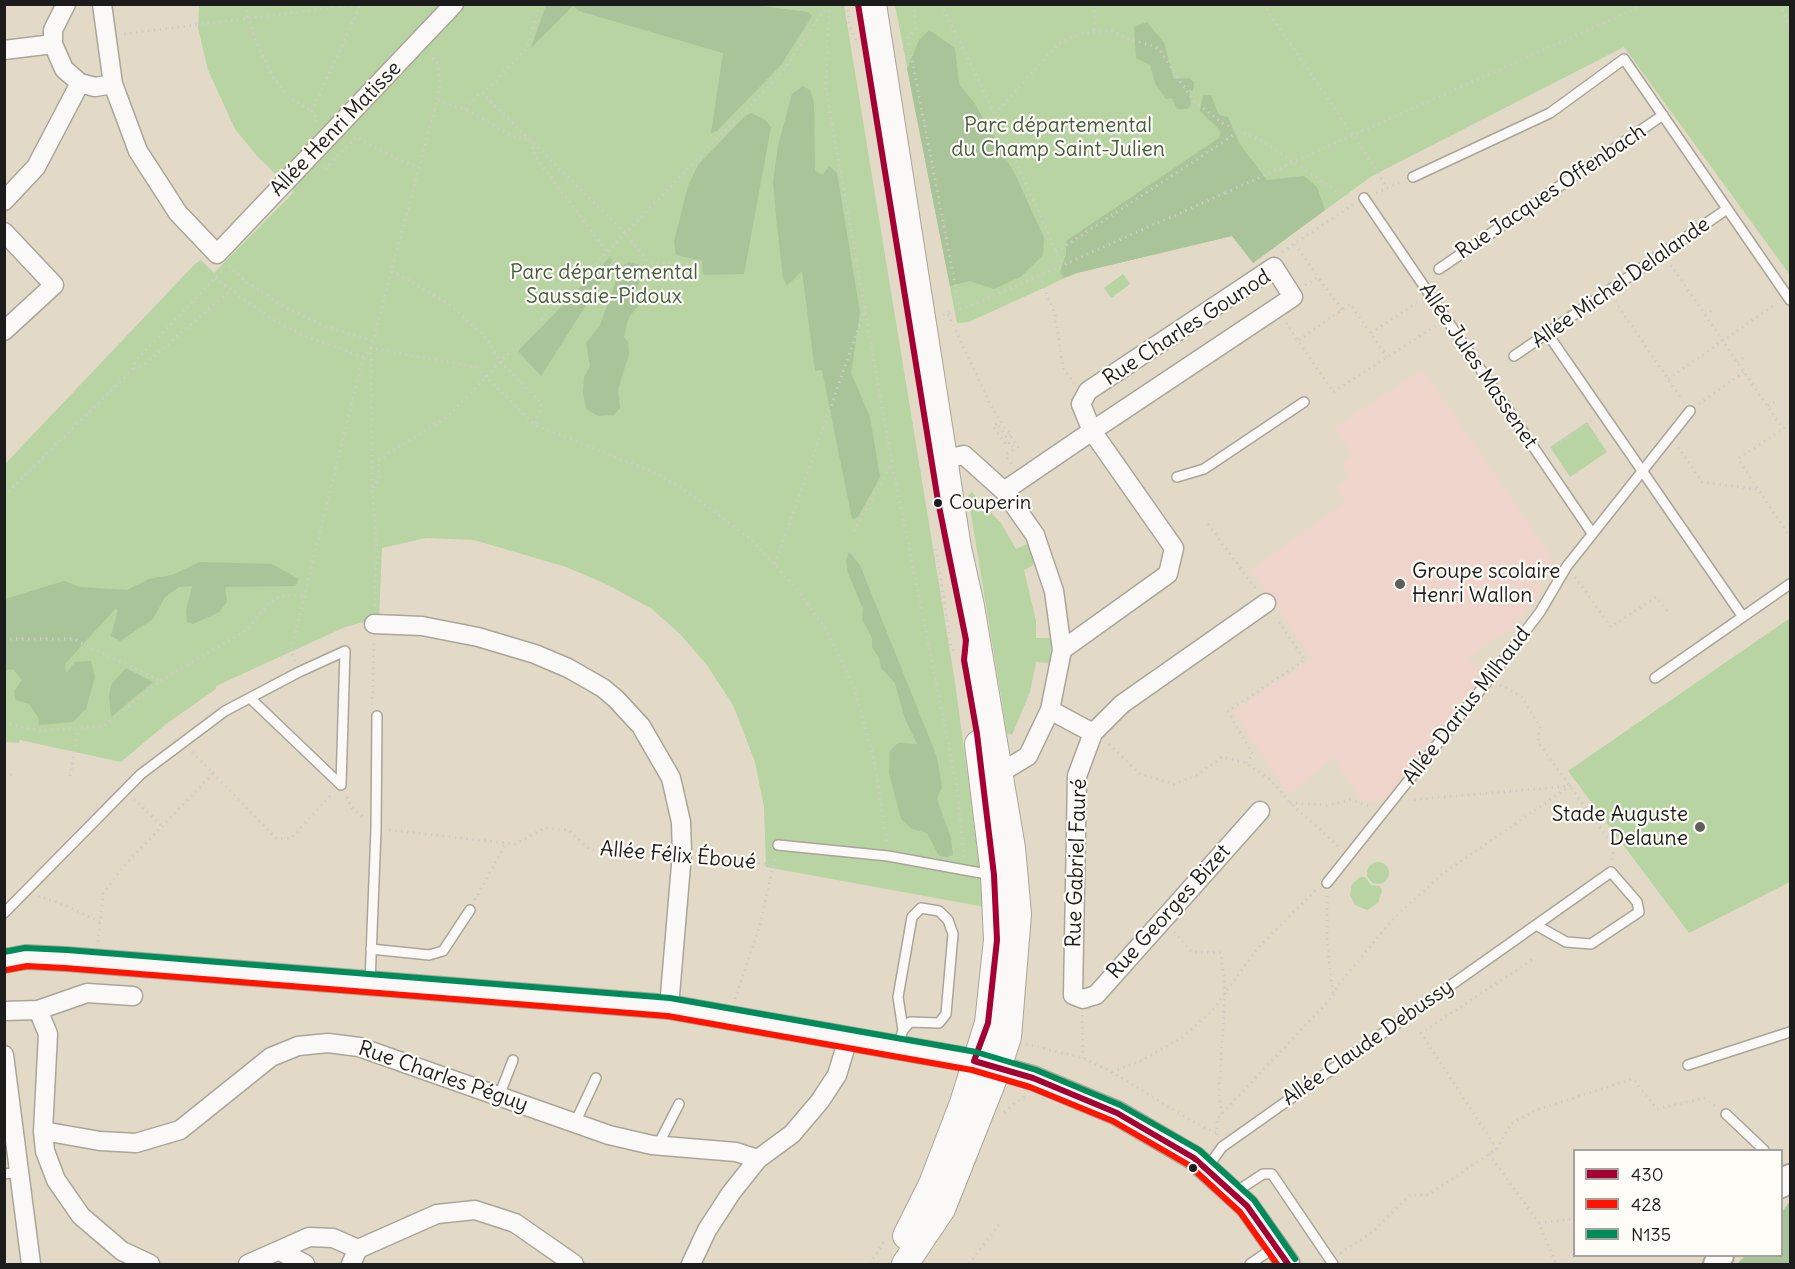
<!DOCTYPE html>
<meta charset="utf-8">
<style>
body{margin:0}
#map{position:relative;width:1795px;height:1269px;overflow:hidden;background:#e2dac7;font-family:Delius,sans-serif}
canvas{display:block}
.frame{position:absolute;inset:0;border:6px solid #1c1c1c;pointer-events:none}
.legend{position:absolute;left:1573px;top:1149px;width:210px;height:108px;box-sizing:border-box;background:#fdfcf7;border:2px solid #a3a29f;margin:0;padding:8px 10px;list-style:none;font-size:18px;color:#1c1c1c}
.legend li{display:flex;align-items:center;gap:12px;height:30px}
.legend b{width:30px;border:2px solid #a3a29f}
</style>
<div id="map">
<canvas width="1795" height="1269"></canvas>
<div class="frame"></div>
<ul class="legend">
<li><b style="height:8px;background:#a50034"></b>430</li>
<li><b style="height:8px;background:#ff1400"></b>428</li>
<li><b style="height:8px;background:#008b5a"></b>N135</li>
</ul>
</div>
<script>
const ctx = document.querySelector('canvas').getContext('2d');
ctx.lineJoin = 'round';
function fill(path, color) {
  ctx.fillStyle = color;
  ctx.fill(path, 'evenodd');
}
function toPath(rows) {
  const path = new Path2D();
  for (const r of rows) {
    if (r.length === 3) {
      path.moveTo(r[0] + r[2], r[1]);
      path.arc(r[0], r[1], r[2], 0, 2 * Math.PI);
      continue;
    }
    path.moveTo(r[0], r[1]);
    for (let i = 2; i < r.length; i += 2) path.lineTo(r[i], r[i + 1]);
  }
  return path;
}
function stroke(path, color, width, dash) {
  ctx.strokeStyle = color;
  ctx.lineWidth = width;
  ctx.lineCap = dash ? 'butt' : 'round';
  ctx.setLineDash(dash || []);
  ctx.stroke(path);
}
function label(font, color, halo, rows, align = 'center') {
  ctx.font = font + ' Delius,sans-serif';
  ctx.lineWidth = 4.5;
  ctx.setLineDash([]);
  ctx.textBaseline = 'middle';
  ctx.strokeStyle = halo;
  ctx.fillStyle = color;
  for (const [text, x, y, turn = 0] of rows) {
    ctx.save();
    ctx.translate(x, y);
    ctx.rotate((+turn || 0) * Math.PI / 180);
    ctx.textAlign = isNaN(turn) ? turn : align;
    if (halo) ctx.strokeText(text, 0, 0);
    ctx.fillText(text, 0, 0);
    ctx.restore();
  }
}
fill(toPath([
 [1423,369,1557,565,1537,580,1542,589,1515,626,1469,657,1483,676,1386,798,1370,802,1360,799,1333,757,1289,795,1233,711,1312,659,1251,570,1345,502,1337,487,1350,478,1342,464,1353,456,1334,428]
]), '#eed4ca');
fill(toPath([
 [199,5,844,5,955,682,985,907,766,867,764,807,755,762,733,705,706,664,680,634,652,609,608,585,566,567,474,540,426,538,382,548,379,618,345,627,216,686,216,689,166,724,121,762,20,740,19,743,5,742,5,464,194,265,201,260,214,273,294,192,257,156,235,129,208,70,198,28],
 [895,5,1790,5,1790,275,1624,47,1372,176,1253,263,1232,236,1076,273,969,322,957,323],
 [1123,274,1130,284,1111,298,1104,288],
 [1587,422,1607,452,1570,477,1550,447],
 [972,492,1001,523,1016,549,1029,543,1037,563,1024,570,1036,621,1036,638,1051,638,1050,663,1036,662,1030,692,1012,735,1007,733,968,496],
 [1790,618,1790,882,1689,933,1568,771],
 [1378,873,11],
 [1360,877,1365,877,1371,885,1380,886,1382,891,1378,903,1367,910,1355,905,1350,895,1352,884]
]), '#b8d4a2');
fill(toPath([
 [747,4,808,12,812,16,781,65,717,131,711,133,723,53,579,11,573,6,531,48,546,5],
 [1147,22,1164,43,1174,79,1189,78,1194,82,1193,91,1189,90,1191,104,1188,109,1177,109,1172,98,1166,99,1155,83,1150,65,1136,58,1134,27],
 [929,30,955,48,959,84,975,104,1016,176,1044,238,1043,255,1031,267,1020,277,994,289,970,281,950,286,907,69,919,40],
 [803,86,810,90,814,102,815,171,823,175,829,166,837,173,860,313,851,373,870,417,880,477,858,517,852,519,822,370,815,371,802,271,787,286,783,278,776,216,773,182,778,146,792,94],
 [1203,95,1211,95,1219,115,1228,117,1239,143,1267,180,1304,176,1317,187,1325,210,1253,263,1232,236,1077,273,1064,278,1060,272,1066,254,1066,241,1219,138,1221,132,1218,128,1200,111],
 [751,113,764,119,771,127,744,274,703,275,702,261,676,255,674,242,688,186,698,165,745,116],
 [610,257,612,260,604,277,541,376,518,351],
 [629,262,639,265,642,273,636,291,638,306,629,317,626,327,624,337,628,342,629,354,618,389,620,408,614,415,598,416,586,409,583,393,584,377,590,366,586,343,600,325,618,275,623,266],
 [849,552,860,565,937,757,942,787,937,799,951,838,953,855,947,857,939,856,927,833,912,829,901,819,889,773,890,751,898,743,917,744,905,719,895,683,881,668,879,658,872,647,872,638,862,619,863,609,848,573,846,560],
 [200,562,272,564,299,579,295,586,225,587,227,602,219,612,193,624,187,622,186,611,192,586,179,587,165,597,153,619,120,641,111,636,118,610,115,609,65,664,66,673,75,662,91,661,95,677,86,709,73,722,39,725,38,717,29,704,16,700,14,691,22,680,13,669,5,670,5,599,64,581,80,587,127,590,149,579,172,575],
 [126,668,153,682,111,717,109,696,111,685],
 [1790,1201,1790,1264,1737,1264,1745,1256,1782,1256,1782,1212]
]), '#a8c498');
const service = toPath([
 [1413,177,1550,113,1624,59,1790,300],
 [1364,198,1592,533],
 [1439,269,1663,115],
 [1547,333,1743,617],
 [1514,356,1727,209],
 [1177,477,1204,469,1304,402],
 [1655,678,1790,584],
 [778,845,888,856,992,875],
 [1327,883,1490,678,1540,612,1567,566,1690,411],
 [4,913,141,774,225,711,299,672,345,651,341,785,250,698],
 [371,949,429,955,443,951,470,910],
 [370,983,376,829,377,716],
 [898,1046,903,1030,910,1022,939,1023,946,1014,953,934,948,920,939,911,921,908,912,917,898,997,903,1030],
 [1688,1065,1790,1032],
 [499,1096,513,1060],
 [1726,1114,1764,1150],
 [575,1123,596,1078],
 [658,1145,679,1104],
 [1207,1168,1222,1147,1536,925,1611,872,1637,902,1639,912,1591,944,1566,942,1536,925],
 [4,1174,21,1172],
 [1234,1193,1263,1174,1272,1174,1333,1264],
 [1250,1264,1275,1247]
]);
const minor = toPath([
 [66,4,53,30,53,44,64,69,80,83,95,87,113,84],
 [102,4,113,84,138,151,178,213,217,254,454,4],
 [4,50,53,44],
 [4,201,36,167,80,83],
 [4,232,54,285,4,331],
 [1274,267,1293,297,1092,431,1081,404,1088,391,1274,267],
 [945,459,964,455,1004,491,1035,535,1054,591,1062,650,1050,710,1028,756,1000,773],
 [1004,491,1092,431,1174,548,1168,574,1062,650],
 [374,624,422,626,478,637,535,654,568,668,603,688,616,699,641,726,671,778,681,822,682,853,669,1007],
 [1050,710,1093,733],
 [1260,811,1096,995,1083,999,1073,995,1077,776,1093,733,1122,704,1266,603],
 [38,1010,87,993,133,996],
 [4,1011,38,1010,48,1034,43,1131,45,1151,56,1180,81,1216,122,1251,150,1264],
 [4,1055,31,1264],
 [43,1131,100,1141,136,1143,180,1130,271,1057,298,1046,328,1043,359,1047,609,1135,652,1145,736,1152,758,1159],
 [358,1249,437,1214,475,1210,515,1223,574,1264],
 [280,1251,305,1264],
 [248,1264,309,1237,333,1238,358,1249,351,1264],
 [691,1264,707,1230,731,1193,758,1159,792,1134,820,1101,837,1075,848,1039]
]);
const tertiary = toPath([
 [4,961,26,957,66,959,669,1007,974,1061,1033,1078,1117,1113,1194,1158,1247,1206,1288,1264],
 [1782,1186,1790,1176],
 [1715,1264,1722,1256]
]);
const secondary = toPath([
 [873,4,958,548,971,606,1012,848,1018,914,1008,1037,998,1068,942,1209,905,1264],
 [906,1236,932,1184,963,1103,988,1023,997,940,994,875,978,744]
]);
stroke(service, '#aaa599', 12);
stroke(minor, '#aaa599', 21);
stroke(tertiary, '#aaa599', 26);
stroke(secondary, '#aaa599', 28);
stroke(toPath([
 [247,4,248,18,258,46,273,77,289,97,311,111],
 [540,4,527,48,483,94,626,234,648,262,698,265],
 [829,4,826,89,892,463,957,787,964,857],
 [840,4,850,5],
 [848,4,849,24,856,40],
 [914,4,916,28,908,38,960,310],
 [941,4,995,114,1062,265],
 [1143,4,1170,4],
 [1263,4,1378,172,1386,188],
 [1780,4,1790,29],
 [1094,30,1095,6,1111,4],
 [124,34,363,4],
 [438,101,467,110,512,136,531,141,535,156,607,252],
 [465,109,479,94,483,94],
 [995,114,1059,43,1082,33,1112,31,1130,40,1149,44,1159,49,1192,99,1222,123,1264,142,1336,191,1352,195],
 [316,122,317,119,312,111,360,6],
 [1351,136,1646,4],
 [325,169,356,137,403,162,418,167],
 [1376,193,1403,181],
 [1295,244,1318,277],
 [1056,252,1240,131],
 [1282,252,1354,204],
 [1671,265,1783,429],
 [229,266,244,280,286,308,325,326,373,341],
 [392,271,449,304,487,339,500,361,542,404,535,425],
 [1039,276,1055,314,1063,368,1074,383],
 [215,278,267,316,302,335,366,358],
 [1305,285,1318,277,1342,310],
 [1615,301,1682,400],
 [948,314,992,408,1018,447,1006,455,1012,465],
 [943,315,982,301,1225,193],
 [1705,315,1714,309],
 [1286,323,1333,392,1437,325],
 [1371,333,1418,302],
 [1299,340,1350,304,1387,357],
 [1737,362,1745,357],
 [134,369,145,364,231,290],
 [1668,379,1777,303],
 [1699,404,1744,372],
 [1768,406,1776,401],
 [1790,424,1738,459,1790,537],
 [1011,435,1007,438,997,423,993,426,1006,445,1010,442,1014,449],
 [1678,447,1702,482,1757,489],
 [1551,449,1592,420],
 [373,488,379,478,378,460,447,417,782,72,828,4],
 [4,496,132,370,137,359,222,271],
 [1208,524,1255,588],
 [854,531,891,464],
 [936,549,951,646,956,654],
 [775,564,865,310],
 [1575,577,1611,627,1656,597,1670,614],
 [375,606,377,550,372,490,371,348,440,89,438,64,430,54],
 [4,639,73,639,160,681],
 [295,661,291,651,361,365,371,348,476,367,535,425,658,474,695,497,749,538,795,586,826,630,854,688,874,760,887,842],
 [1500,685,1522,697,1540,727,1538,742,1614,847,1612,861],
 [372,705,374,642],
 [4,723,41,731,104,726,160,681,245,631,271,601,281,596,305,595],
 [1109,744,1140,774,1174,784,1197,775,1222,757,1246,763,1271,780,1290,803,1338,846],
 [1246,763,1253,755,1228,711,1305,660,1276,618],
 [213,773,277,839,291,838,333,793],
 [4,775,16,774],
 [70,776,78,730],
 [347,797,352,808,363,817],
 [134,799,163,827],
 [1290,803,1327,805,1351,800,1370,806],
 [389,830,515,844,545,828,568,830,589,849,665,852],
 [699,855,774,865],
 [38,896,65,905,100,922],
 [1327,896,1327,942,1333,994],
 [475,900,506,843],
 [1174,932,1192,952,1221,953,1225,991,1219,1093,1222,1114],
 [98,942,103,894,123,867,213,773,192,752],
 [735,999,760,925,775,858],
 [1082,1015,1083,1058],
 [1026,1044,1083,1058,1112,1072,1195,1123,1216,1133],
 [1112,1072,1142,1060,1183,1037,1212,1011,1257,949,1317,889],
 [1004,1112,1025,1096],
 [1217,1135,1217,1119,1333,996,1338,985,1394,918,1441,875,1570,786,1409,800],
 [1497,1149,1421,1033,1535,958],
 [1489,1154,1539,1223,1556,1264],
 [1539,1223,1574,1219],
 [1340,1253,1373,1232,1410,1195,1428,1195,1497,1149,1511,1124,1536,1110,1633,1079,1657,1109,1704,1098,1715,1106],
 [870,1264,885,1240],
 [969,1264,1001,1222]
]), '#ceccc7', 3, [1.5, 4.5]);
stroke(service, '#fbf9f7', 9);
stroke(minor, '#fbf9f7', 18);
stroke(tertiary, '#fbf9f7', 22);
stroke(secondary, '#fbf9f7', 26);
stroke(toPath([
 [1225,193,1351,136]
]), '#ceccc7', 3, [1.5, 4.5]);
stroke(toPath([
 [858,4,938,501,966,640,964,660,977,734,994,875,997,940,988,1023,974,1061,1033,1078,1117,1113,1194,1158,1247,1206,1288,1264]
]), '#a50034', 6);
stroke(toPath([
 [6,970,27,966,65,968,668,1016,972,1070,1030,1087,1113,1121,1189,1165,1240,1212,1277,1264]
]), '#ff1400', 6);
stroke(toPath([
 [4,952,25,948,67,950,670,998,976,1052,1036,1070,1120,1105,1199,1150,1254,1200,1295,1259]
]), '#008b5a', 6);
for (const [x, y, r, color] of [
 [938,503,5,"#1c1c1c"],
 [1400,584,6,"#615e58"],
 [1700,827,6,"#615e58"],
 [1193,1168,5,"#1c1c1c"]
]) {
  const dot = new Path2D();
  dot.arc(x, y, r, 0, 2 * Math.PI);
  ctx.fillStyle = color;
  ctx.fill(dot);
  stroke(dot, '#fdfcf7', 2);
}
label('20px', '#1c1c1c', '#fdfcf7', [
 ["Couperin",949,503]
], 'left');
label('21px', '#465b40', '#fdfcf7', [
 ["Parc départemental",1058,126],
 ["du Champ Saint-Julien",1058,150],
 ["Parc départemental",604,273],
 ["Saussaie-Pidoux",604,297]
]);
label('21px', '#1c1c1c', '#fdfcf7', [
 ["Allée Henri Matisse",336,129,-46],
 ["Rue Jacques Offenbach",1551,192,-34],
 ["Allée Michel Delalande",1621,283,-35],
 ["Rue Charles Gounod",1187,328,-33],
 ["Allée Jules Massenet",1478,366,56],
 ["Allée Darius Milhaud",1467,706,-52],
 ["Allée Félix Éboué",678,856,5],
 ["Rue Gabriel Fauré",1077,863,-88],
 ["Rue Georges Bizet",1169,912,-48],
 ["Allée Claude Debussy",1368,1043,-35],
 ["Rue Charles Péguy",443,1077,19]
]);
label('21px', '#1c1c1c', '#fdfcf7', [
 ["Groupe scolaire",1412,572],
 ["Henri Wallon",1412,596],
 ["Stade Auguste",1688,815,"right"],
 ["Delaune",1688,839,"right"]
], 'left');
</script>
